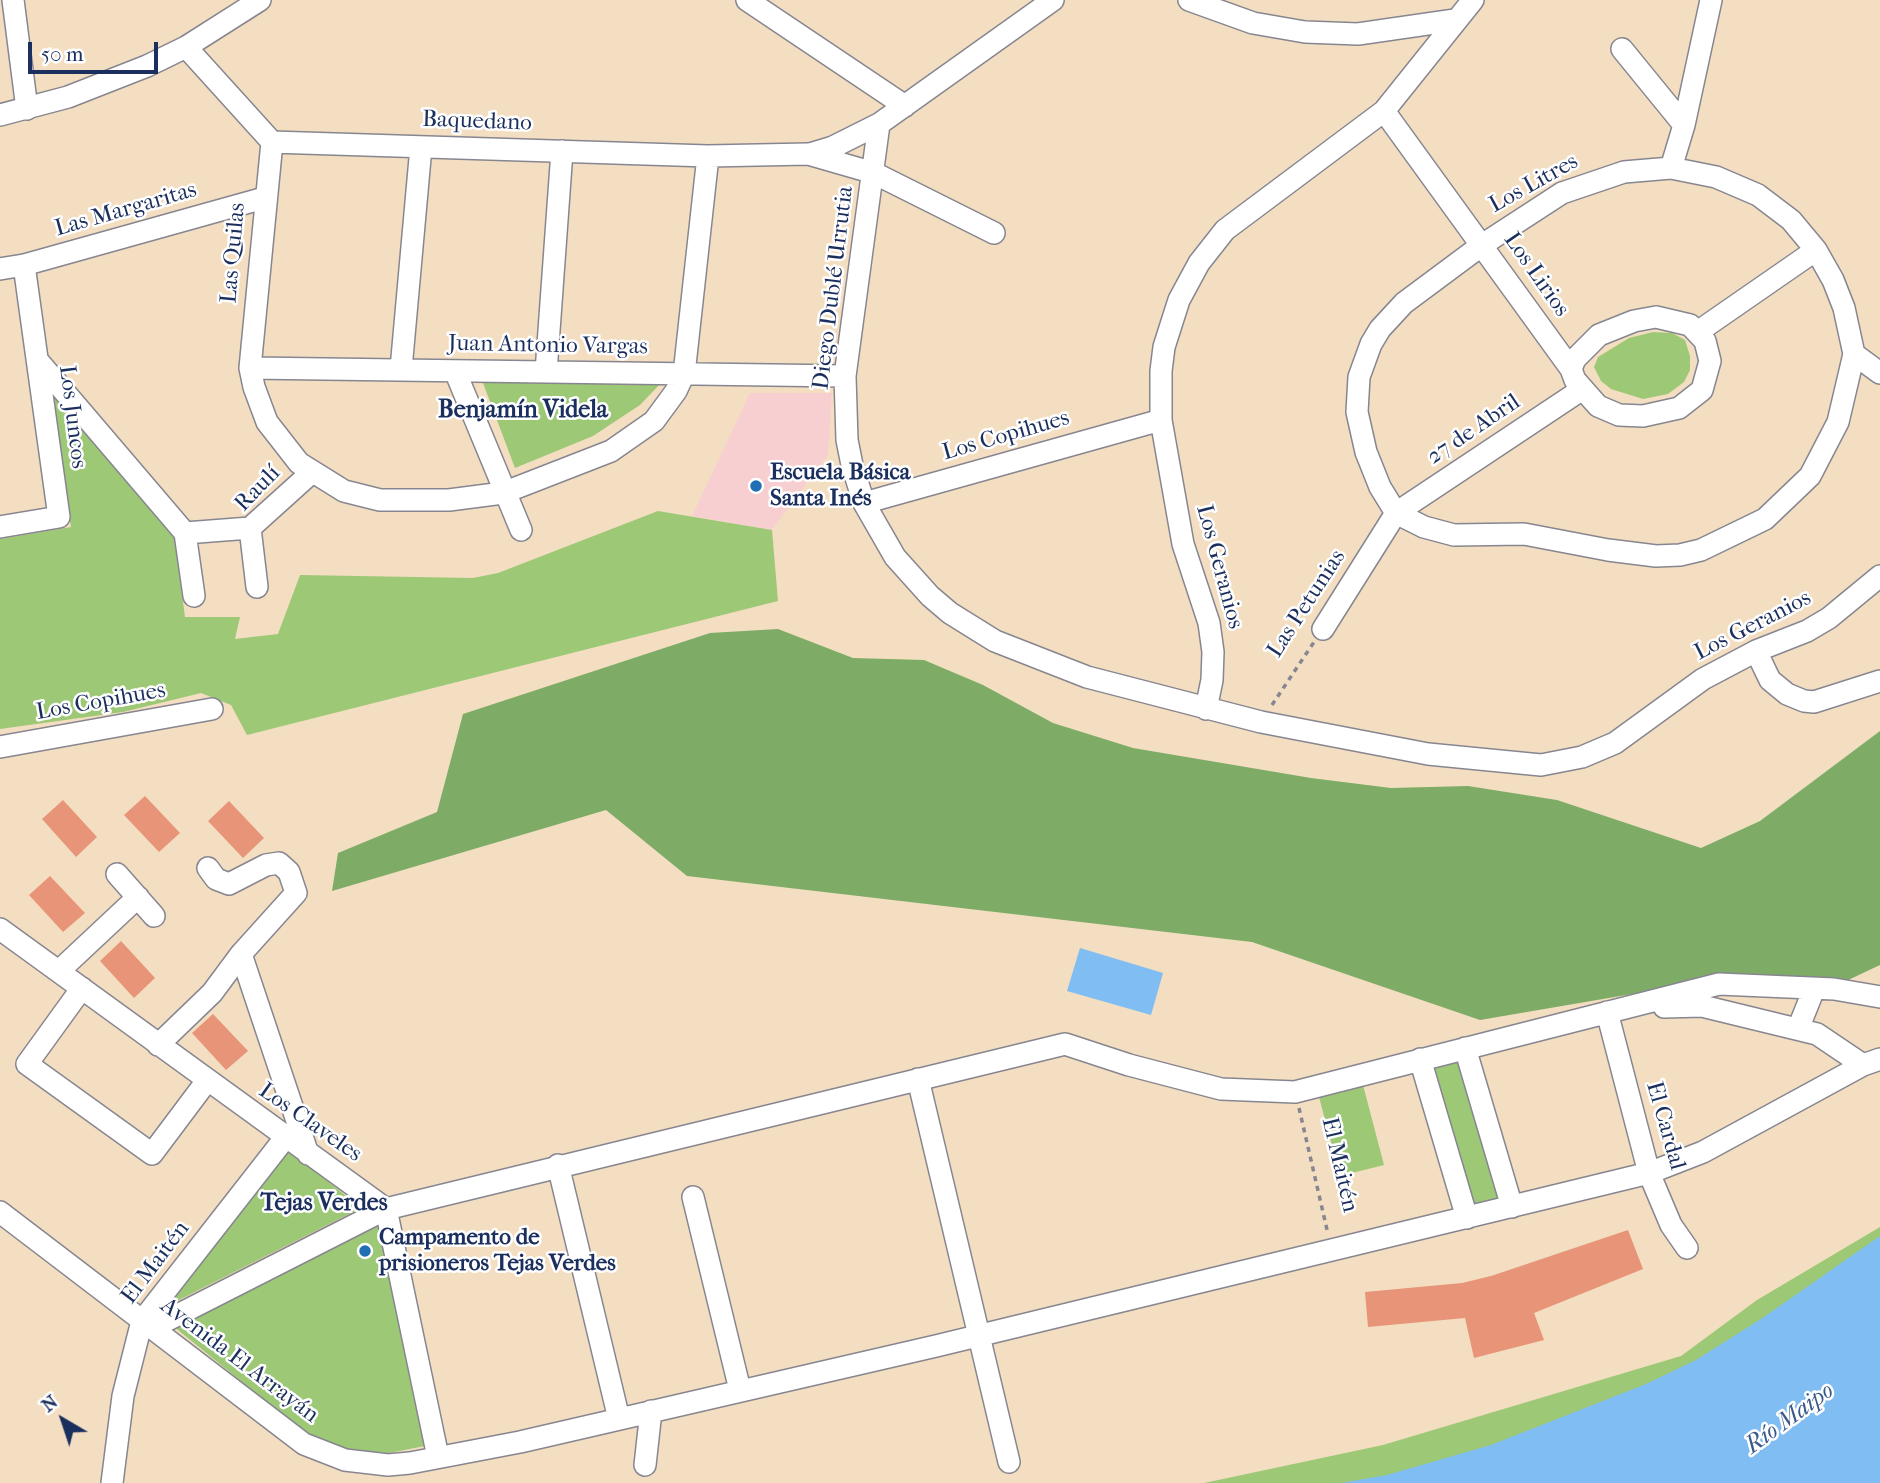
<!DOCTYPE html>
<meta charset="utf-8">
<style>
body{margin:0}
#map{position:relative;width:1880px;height:1483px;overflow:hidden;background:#f3dec1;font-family:"IM FELL French Canon",serif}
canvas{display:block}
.north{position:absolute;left:28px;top:1385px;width:70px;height:70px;-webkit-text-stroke:5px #fff;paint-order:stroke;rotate:321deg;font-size:19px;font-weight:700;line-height:28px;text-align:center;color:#1b2f5e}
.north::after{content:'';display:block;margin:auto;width:24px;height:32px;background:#1b2f5e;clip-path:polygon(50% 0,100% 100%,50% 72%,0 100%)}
.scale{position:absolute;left:28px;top:42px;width:130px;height:32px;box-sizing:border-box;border:4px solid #1b2f5e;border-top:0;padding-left:9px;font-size:21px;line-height:24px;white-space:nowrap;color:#1b2f5e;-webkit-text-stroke:5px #fff;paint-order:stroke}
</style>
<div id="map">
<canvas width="1880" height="1483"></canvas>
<div class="north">N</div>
<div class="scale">50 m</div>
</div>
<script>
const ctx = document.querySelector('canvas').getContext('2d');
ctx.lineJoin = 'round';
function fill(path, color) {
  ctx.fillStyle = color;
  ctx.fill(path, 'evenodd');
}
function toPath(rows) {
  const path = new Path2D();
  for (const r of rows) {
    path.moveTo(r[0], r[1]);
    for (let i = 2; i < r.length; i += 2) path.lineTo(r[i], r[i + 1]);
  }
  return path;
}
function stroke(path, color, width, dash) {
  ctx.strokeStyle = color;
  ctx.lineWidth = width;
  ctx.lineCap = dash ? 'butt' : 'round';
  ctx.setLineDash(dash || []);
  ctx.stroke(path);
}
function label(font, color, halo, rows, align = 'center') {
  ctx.font = font + ' "IM FELL French Canon",serif';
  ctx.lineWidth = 5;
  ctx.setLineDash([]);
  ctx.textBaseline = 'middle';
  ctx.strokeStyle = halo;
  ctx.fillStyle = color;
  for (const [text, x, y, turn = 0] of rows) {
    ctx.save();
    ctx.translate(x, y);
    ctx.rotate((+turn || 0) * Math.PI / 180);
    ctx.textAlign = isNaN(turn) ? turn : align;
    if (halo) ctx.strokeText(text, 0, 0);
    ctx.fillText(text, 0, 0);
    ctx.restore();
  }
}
fill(toPath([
 [750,393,832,393,828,455,772,530,692,516]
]), '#f7cfd0');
fill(toPath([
 [1653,332,1672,333,1685,340,1690,356,1690,370,1684,382,1668,394,1643,399,1611,389,1601,381,1594,367,1598,357,1629,338],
 [480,375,662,382,640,405,593,436,515,468],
 [50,384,174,534,185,617,240,617,235,639,278,634,300,575,473,578,498,573,658,511,772,530,778,601,247,735,231,705,201,693,123,712,0,729,0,539,71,527],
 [1460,1057,1504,1201,1469,1210,1429,1066],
 [1363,1085,1384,1165,1340,1176,1319,1097],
 [286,1148,361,1208,159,1310],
 [379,1222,425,1446,379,1455,348,1451,305,1433,173,1326],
 [1880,1227,1880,1483,1204,1483,1383,1445,1681,1356,1757,1300]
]), '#9dc876');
fill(toPath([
 [778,629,853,658,924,660,983,685,1053,723,1133,748,1311,778,1391,788,1468,786,1557,800,1701,848,1760,821,1880,731,1880,965,1844,982,1673,987,1480,1020,1252,942,687,876,606,810,332,891,338,853,437,812,463,714,710,633]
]), '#7eac67');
fill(toPath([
 [1080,948,1163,973,1151,1015,1067,991],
 [1880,1236,1880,1483,1341,1483,1387,1475,1491,1445,1646,1384,1696,1360,1761,1319]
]), '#7fbdf2');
fill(toPath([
 [145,796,180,833,159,852,124,815],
 [63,800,97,837,76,857,42,819],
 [229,801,264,838,243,858,208,821],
 [50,876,85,913,63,932,29,895],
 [121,941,155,978,134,998,100,961],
 [213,1014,248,1051,226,1070,192,1033],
 [1628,1230,1643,1269,1534,1313,1544,1340,1474,1358,1465,1318,1368,1327,1365,1292,1462,1283,1491,1276]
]), '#e89478');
const minor = toPath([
 [13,0,27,109],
 [747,0,905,106],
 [1189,0,1253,23,1305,32,1358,34,1455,20],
 [186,47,272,142,708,156,808,154,874,173,994,233],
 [1622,49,1684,125],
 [1384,111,1571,369],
 [0,115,68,97,147,66,186,47,260,0],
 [879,124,845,376,847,440,852,465,864,503,895,557,930,596,950,613,995,641,1087,677,1261,722,1428,754,1541,765,1582,757,1615,743,1703,679,1756,651,1807,631,1829,618,1880,576],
 [272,142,250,368,254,387,267,422,299,463,344,491,380,500,449,500,503,493,611,451,654,421,676,391,684,374,708,156],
 [810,154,833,147,879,124,1053,0],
 [1671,168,1716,177,1758,195,1791,220,1816,250,1833,280,1844,308,1854,354,1838,422,1810,476,1765,519,1701,550,1680,555,1656,556,1608,550,1524,534,1454,535,1424,527,1396,513,1380,487,1366,452,1357,412,1359,377,1371,344,1380,329,1404,303,1482,245,1562,193,1624,172,1671,168],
 [1671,168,1684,125,1711,0],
 [0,269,24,265,264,198],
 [1656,317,1690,325,1705,341,1710,361,1702,390,1679,408,1643,416,1619,415,1598,406,1575,380,1571,369,1575,359,1599,335,1634,321,1656,317],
 [1699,331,1816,250],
 [1854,354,1880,373],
 [39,362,185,533,250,528],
 [250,368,845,376],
 [401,369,421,147],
 [455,371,521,530],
 [546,372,562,151],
 [864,503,1161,420],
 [0,527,59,517,24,265],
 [250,528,311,473],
 [250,528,257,587],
 [185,533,194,596],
 [1323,629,1396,513,1581,390],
 [1756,651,1770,680,1787,694,1804,701,1814,702,1880,681],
 [1206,709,1212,680,1213,652,1209,623,1183,544,1161,420,1161,371,1164,347,1179,300,1199,263,1225,230,1384,111,1473,0],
 [0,747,212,709],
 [117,874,154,916],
 [0,929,386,1209,438,1457],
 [241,954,308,1154],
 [59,971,138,897],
 [82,988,27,1064,152,1154,206,1082],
 [1664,1007,1702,1006,1817,1034,1863,1065],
 [1607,1012,1649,1173,1671,1225,1687,1248],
 [1798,1029,1814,989],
 [158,1045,212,993,241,954,296,893,289,872,279,863,266,865,229,884,216,879,208,868],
 [1465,1048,1512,1207],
 [1420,1059,1467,1218],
 [918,1079,1009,1462],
 [558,1165,619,1419],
 [693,1197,740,1390],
 [0,1212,304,1444,345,1460,388,1465,410,1463,520,1442,936,1346,1649,1173,1703,1152,1863,1065,1880,1059],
 [152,1328,386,1209,1065,1044,1129,1065,1221,1089,1295,1092,1719,984,1834,989,1880,997],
 [645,1465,651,1411],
 [112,1483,123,1396,142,1321,285,1138]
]);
stroke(minor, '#878690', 24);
stroke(toPath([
 [1272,705,1314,642],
 [1299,1108,1328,1234]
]), '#878690', 3.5, [5, 5]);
stroke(minor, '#fff', 21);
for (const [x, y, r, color] of [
 [756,486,7,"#1f6fb2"],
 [365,1251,7,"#1f6fb2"]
]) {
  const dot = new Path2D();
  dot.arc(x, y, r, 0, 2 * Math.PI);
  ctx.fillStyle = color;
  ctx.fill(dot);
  stroke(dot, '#fff', 2.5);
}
label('23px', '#1b2f5e', '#fff', [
 ["Baquedano",477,122,2],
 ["Los Litres",1534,184,-29],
 ["Las Margaritas",126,210,-16],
 ["Las Quilas",234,253,-85],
 ["Los Lirios",1536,275,55],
 ["Diego Dublé Urrutia",834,288,-83],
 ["Juan Antonio Vargas",548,346,1],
 ["Los Juncos",72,417,83],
 ["27 de Abril",1474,430,-34],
 ["Los Copihues",1006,436,-16],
 ["Raulí",258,489,-46],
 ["Los Geranios",1219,567,75],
 ["Las Petunias",1307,604,-57],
 ["Los Geranios",1753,626,-27],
 ["Los Copihues",101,702,-10],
 ["Los Claveles",310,1123,35],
 ["El Cardal",1665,1126,74],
 ["El Maitén",1339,1165,77],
 ["El Maitén",156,1263,-53],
 ["Avenida El Arrayán",239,1361,37]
]);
label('bold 23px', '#1b2f5e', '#fff', [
 ["Escuela Básica",770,473],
 ["Santa Inés",770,499],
 ["Campamento de",379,1238],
 ["prisioneros Tejas Verdes",379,1264]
], 'left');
label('bold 24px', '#1b2f5e', '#fff', [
 ["Benjamín Videla",523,411],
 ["Tejas Verdes",324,1204]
]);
label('italic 24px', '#395a8a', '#fff', [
 ["Río Maipo",1790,1419,-36]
]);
</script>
